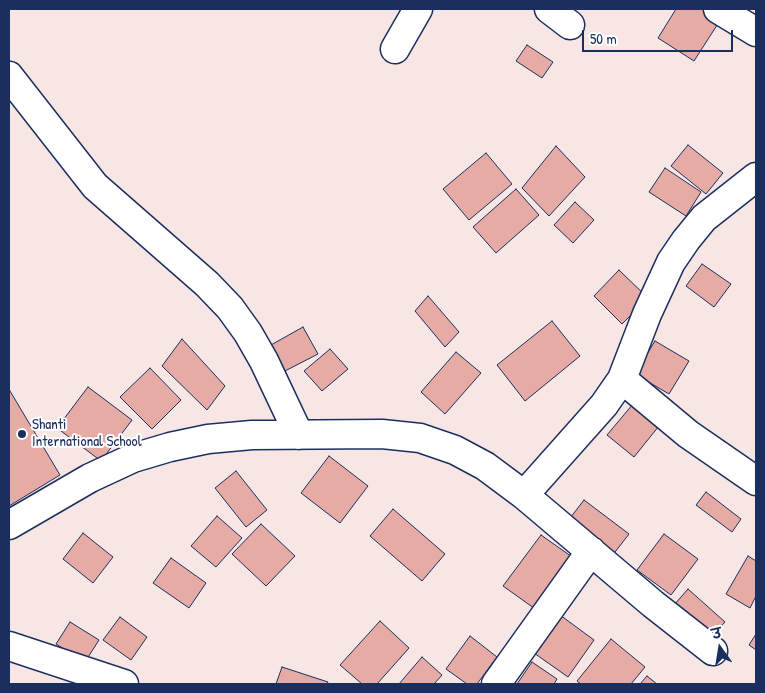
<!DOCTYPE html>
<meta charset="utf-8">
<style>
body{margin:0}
#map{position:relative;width:765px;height:693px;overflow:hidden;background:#f8e6e4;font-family:"Patrick Hand","Playpen Sans Deva",sans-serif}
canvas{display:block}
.frame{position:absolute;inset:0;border:10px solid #1b2f5e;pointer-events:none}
.north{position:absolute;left:695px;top:623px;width:50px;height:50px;-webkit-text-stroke:4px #fff;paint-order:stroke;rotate:347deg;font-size:14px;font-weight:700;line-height:20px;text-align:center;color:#1b2f5e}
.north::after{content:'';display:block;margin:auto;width:18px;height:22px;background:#1b2f5e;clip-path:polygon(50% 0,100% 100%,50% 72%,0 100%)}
.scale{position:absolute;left:582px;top:30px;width:151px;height:22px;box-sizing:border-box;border:2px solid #1b2f5e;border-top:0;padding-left:6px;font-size:15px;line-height:18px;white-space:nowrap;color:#1b2f5e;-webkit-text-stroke:4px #fff;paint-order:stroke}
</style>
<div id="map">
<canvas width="765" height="693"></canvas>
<div class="frame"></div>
<div class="north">उ</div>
<div class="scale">50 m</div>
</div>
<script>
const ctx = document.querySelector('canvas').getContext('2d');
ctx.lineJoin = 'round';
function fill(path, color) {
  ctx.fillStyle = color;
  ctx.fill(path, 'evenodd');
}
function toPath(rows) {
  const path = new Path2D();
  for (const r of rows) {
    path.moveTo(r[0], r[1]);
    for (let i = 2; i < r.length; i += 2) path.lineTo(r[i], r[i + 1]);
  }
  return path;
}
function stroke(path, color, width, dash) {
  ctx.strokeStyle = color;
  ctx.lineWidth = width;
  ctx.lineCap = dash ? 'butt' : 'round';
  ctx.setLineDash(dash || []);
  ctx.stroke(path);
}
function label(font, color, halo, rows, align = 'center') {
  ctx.font = font + ' "Patrick Hand",sans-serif';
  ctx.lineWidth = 4;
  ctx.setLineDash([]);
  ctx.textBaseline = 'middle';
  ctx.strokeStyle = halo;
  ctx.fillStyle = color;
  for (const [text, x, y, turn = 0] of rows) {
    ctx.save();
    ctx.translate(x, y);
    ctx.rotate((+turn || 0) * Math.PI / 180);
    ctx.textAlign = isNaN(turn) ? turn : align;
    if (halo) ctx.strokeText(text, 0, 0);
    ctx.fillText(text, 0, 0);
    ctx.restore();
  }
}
const building = toPath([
 [676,9,705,9,721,19,694,61,658,38,676,9],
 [527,45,553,62,542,78,516,61,527,45],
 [688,145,723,173,706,194,671,166,688,145],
 [556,146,585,177,549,216,522,188,556,146],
 [486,153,512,184,469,220,443,189,486,153],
 [665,168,701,192,686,216,649,192,665,168],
 [516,189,539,215,496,253,473,227,516,189],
 [575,202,594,220,573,243,554,225,575,202],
 [702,264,731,284,714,307,686,286,702,264],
 [619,270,648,298,622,324,594,296,619,270],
 [428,296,459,332,445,347,415,311,428,296],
 [552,321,580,356,525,401,497,365,552,321],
 [303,327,318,354,285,371,271,345,303,327],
 [182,339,225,386,207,410,162,366,182,339],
 [655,341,689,361,669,394,635,374,655,341],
 [330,349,348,369,322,391,304,371,330,349],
 [456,352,481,373,445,414,421,392,456,352],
 [150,368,181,400,152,429,120,397,150,368],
 [88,387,132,420,101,461,57,428,88,387],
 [10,391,60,475,9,506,9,392,10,391],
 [633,404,659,426,634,457,607,435,633,404],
 [329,456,368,486,340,523,301,493,329,456],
 [236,471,267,510,246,527,215,488,236,471],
 [706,492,741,519,732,532,696,505,706,492],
 [584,500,629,534,612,556,567,522,584,500],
 [393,509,445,554,422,581,370,536,393,509],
 [217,516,242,538,216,567,191,546,217,516],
 [261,524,295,556,266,586,232,554,261,524],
 [83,533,113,557,93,583,63,559,83,533],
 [664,534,698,559,671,595,637,570,664,534],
 [541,535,575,559,538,611,503,586,541,535],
 [748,556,756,561,756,596,750,608,726,594,748,556],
 [171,558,206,583,189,608,153,583,171,558],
 [688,589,725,622,711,637,674,605,688,589],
 [560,615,594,640,568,677,534,653,560,615],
 [120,617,147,637,131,660,103,640,120,617],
 [380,621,409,648,377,684,362,684,340,665,380,621],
 [70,622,99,640,85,662,56,644,70,622],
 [756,634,756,650,749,645,756,634],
 [470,636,497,657,477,684,467,684,446,669,470,636],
 [611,639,645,667,631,684,581,684,577,681,611,639],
 [422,657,442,675,434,684,399,684,422,657],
 [532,662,557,679,554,684,517,684,532,662],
 [282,667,328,682,327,684,276,684,282,667],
 [647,676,657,684,640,684,647,676]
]);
fill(building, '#e6aba4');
stroke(building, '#1b2f5e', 1);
const minor = toPath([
 [549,9,570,25],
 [718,9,756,32],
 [395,49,418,9],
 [9,76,95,186,207,284,230,308,248,333,264,361,299,435],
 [622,379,688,434,756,481],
 [524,495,604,405,622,379,647,314,671,262,686,240,704,218,756,177],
 [9,525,90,478,133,458,170,447,208,439,252,435,382,434,420,438,455,450,485,466,524,495,653,604,713,651],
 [9,646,124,684],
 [496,684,591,551]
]);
stroke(minor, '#1b2f5e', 31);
stroke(minor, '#fff', 28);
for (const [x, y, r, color] of [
 [22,434,5,"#1b2f5e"]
]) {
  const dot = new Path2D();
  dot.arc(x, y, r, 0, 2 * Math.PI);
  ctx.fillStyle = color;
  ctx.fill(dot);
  stroke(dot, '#fff', 2);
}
label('15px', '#1b2f5e', '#fff', [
 ["Shanti",32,425],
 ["International School",32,442]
], 'left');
</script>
